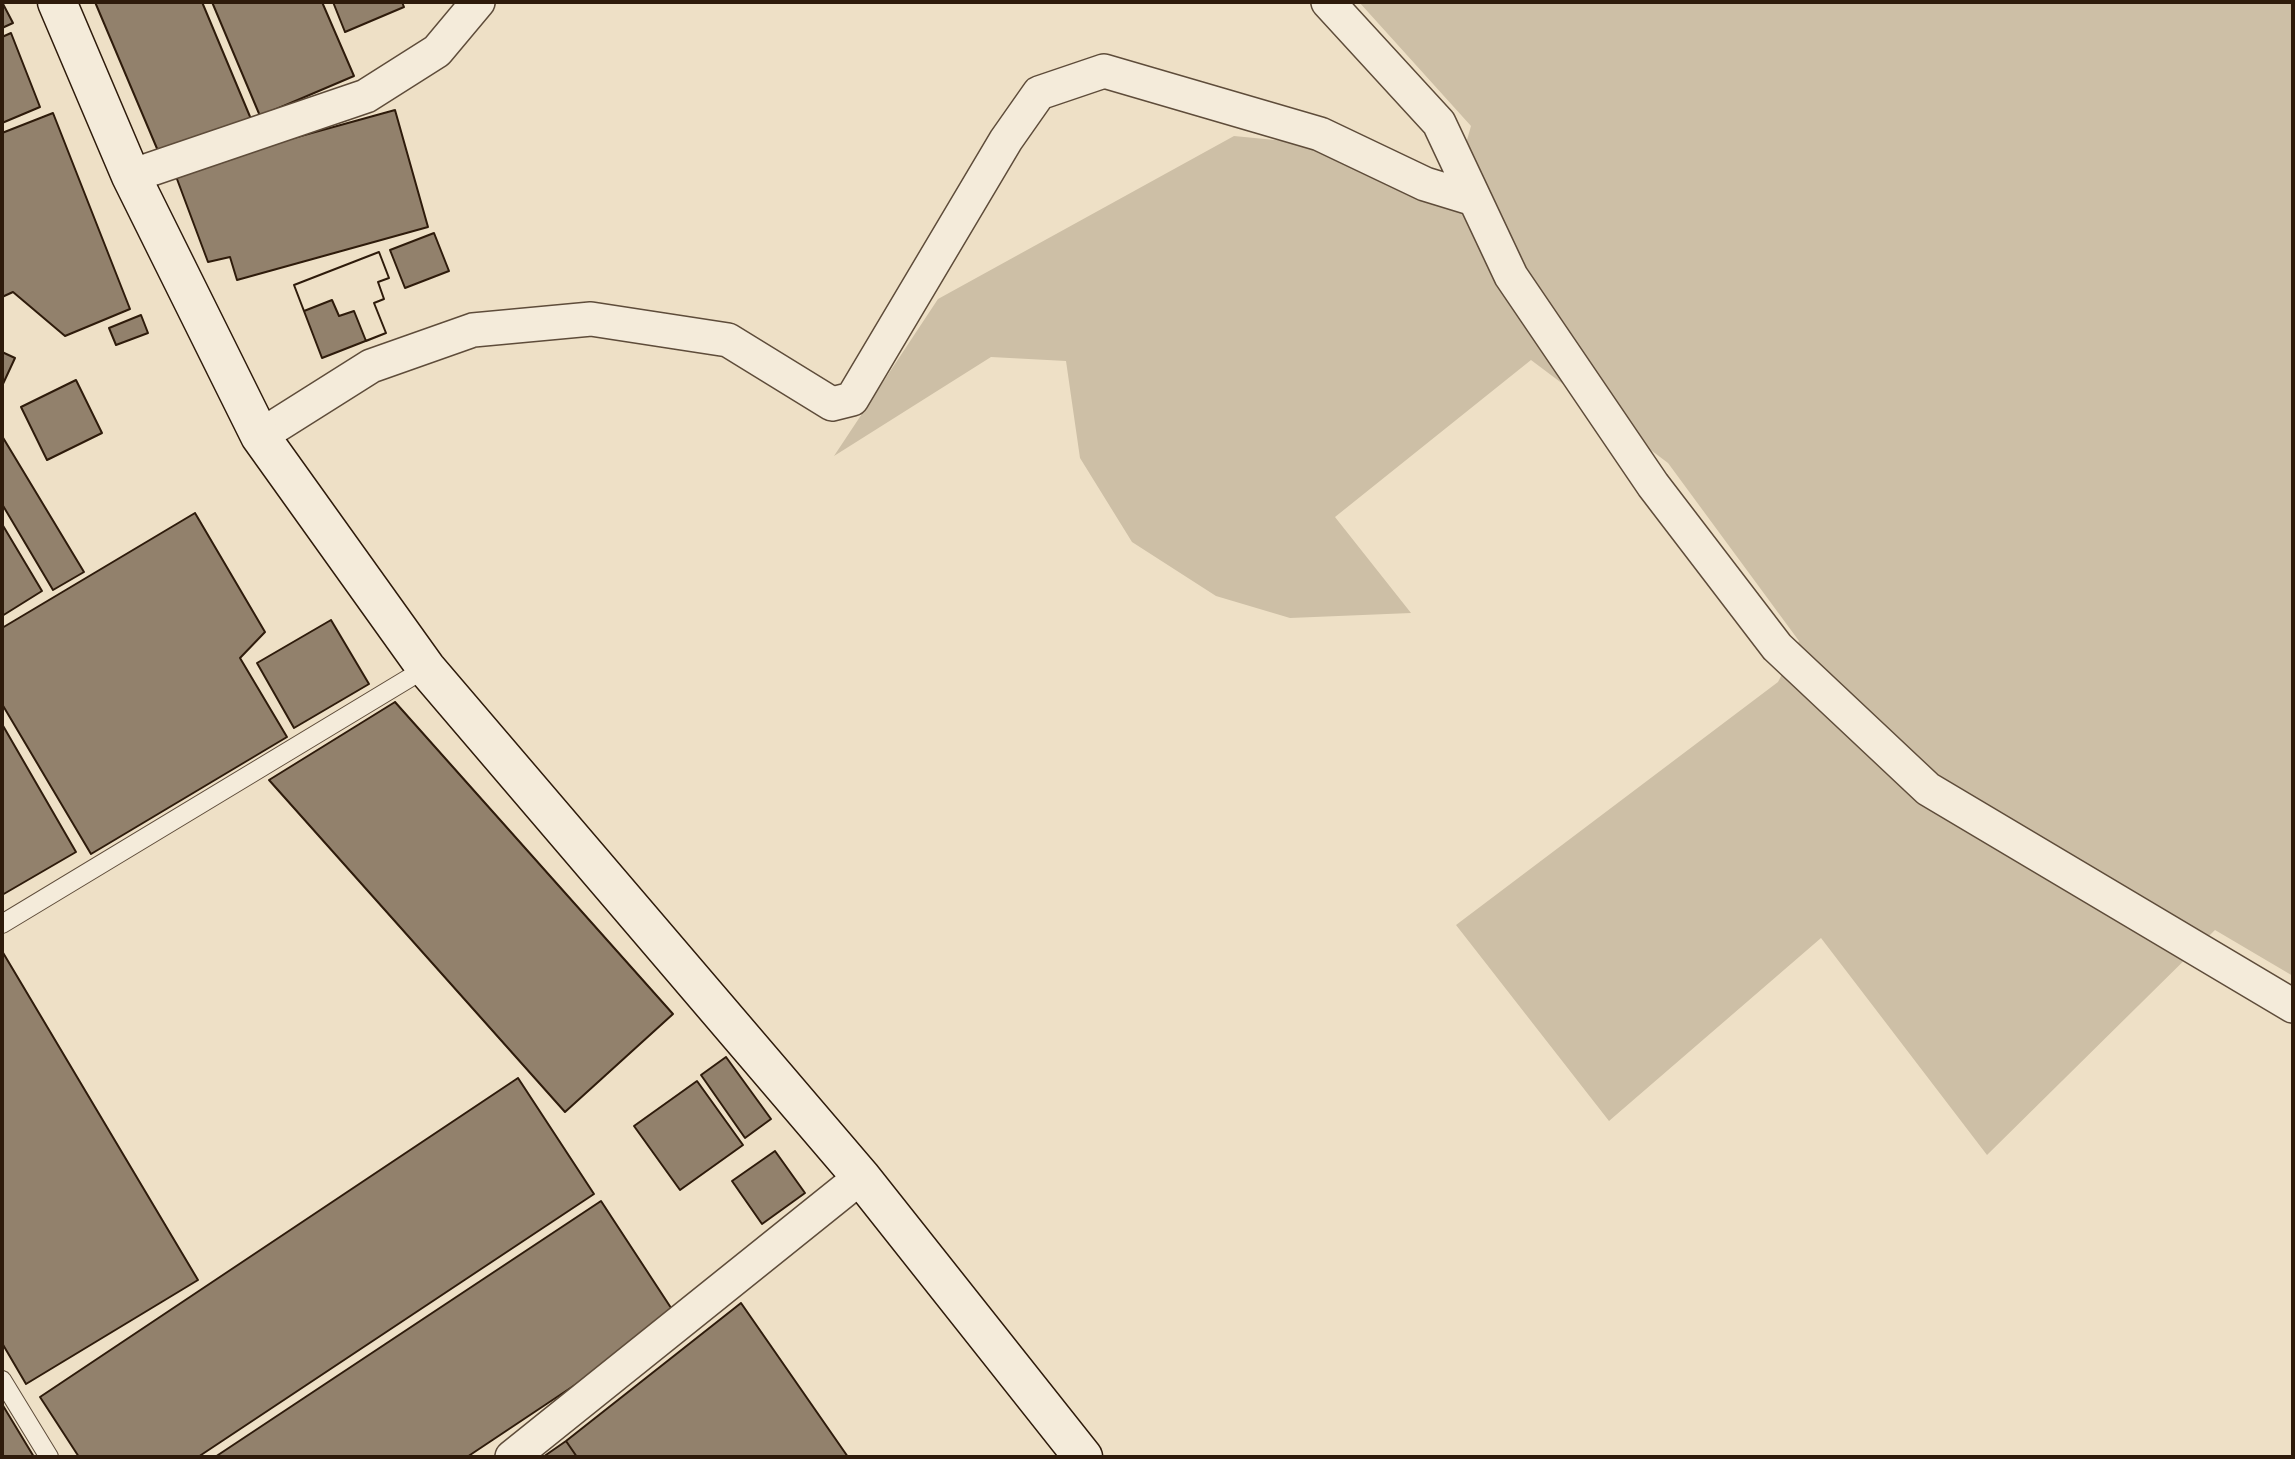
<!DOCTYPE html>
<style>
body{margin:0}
#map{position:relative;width:2295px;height:1459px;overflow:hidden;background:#eee0c6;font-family:"Libre Caslon Text",serif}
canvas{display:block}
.frame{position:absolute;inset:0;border:4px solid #2e1b0b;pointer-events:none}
</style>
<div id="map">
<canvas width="2295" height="1459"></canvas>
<div class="frame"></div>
</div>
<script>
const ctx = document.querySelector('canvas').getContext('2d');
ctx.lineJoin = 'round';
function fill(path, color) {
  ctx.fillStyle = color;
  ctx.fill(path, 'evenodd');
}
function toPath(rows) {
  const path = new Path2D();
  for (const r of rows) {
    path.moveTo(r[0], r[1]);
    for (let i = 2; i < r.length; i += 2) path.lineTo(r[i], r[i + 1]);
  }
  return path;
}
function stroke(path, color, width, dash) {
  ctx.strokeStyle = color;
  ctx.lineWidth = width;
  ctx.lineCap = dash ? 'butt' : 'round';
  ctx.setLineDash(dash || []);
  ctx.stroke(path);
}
fill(toPath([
 [1359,2,2293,2,2293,976,2215,930,1987,1155,1821,938,1609,1121,1456,925,1778,682,1799,641,1668,463,1531,360,1335,517,1411,613,1290,618,1216,596,1132,542,1080,458,1066,361,991,357,834,456,938,299,1234,136,1316,144,1448,206,1471,126]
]), '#cdbfa6');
const building = toPath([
 [2,2,13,23,2,28,2,2],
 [95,2,202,2,251,119,161,158,95,2],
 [212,2,322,2,354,76,260,116,212,2],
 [333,2,402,2,404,7,345,32,333,2],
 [11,33,40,107,2,123,2,37,11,33],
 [395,110,428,227,237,280,230,257,208,262,174,171,395,110],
 [53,113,130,309,65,336,13,292,2,297,2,133,53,113],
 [434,233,449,271,405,288,390,250,434,233],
 [379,252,389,278,378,282,384,299,374,303,386,333,322,358,294,285,379,252],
 [379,252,389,278,378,282,384,299,374,303,386,333,366,341,354,311,339,316,332,300,304,311,294,285,379,252],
 [141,315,148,333,116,345,109,328,141,315],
 [2,352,15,358,2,386,2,352],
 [76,380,102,433,47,460,21,407,76,380],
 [2,436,84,572,53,590,2,504,2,436],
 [195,513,265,632,240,658,287,737,91,854,2,704,2,628,195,513],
 [2,524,42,591,2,616,2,524],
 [331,620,369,684,294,728,257,663,331,620],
 [395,702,673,1014,565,1112,269,780,395,702],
 [2,724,76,852,2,895,2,724],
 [2,951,198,1280,26,1384,2,1343,2,951],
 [726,1057,771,1119,745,1138,701,1075,726,1057],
 [518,1078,594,1194,198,1457,79,1457,40,1397,518,1078],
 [697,1081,743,1145,680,1190,634,1126,697,1081],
 [775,1151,805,1193,762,1224,732,1181,775,1151],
 [601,1201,677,1317,467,1457,215,1457,601,1201],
 [741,1303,848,1457,577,1457,566,1441,741,1303],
 [2,1404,34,1457,2,1457,2,1404],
 [566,1441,577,1457,543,1457,566,1441]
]);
fill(building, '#92816c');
stroke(building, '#2e1b0b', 2);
const lane = toPath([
 [2,924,426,668],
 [2,1380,49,1457]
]);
const street = toPath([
 [1328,2,1439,123,1511,276,1653,485,1777,647,1928,789,2293,1006],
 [131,176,366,96,437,51,478,2],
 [260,436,371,366,473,330,591,319,728,340,832,404,852,399,1006,140,1039,93,1104,71,1320,134,1425,184,1474,199],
 [512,1457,861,1177]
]);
const secondary = toPath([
 [57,2,131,176,260,436,426,668,861,1177,1083,1457]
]);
stroke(lane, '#5e4c3a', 20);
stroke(street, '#5e4c3a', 36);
stroke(secondary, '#2e1b0b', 41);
stroke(lane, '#f4ebda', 18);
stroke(street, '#f4ebda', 33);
stroke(secondary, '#f4ebda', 38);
</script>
